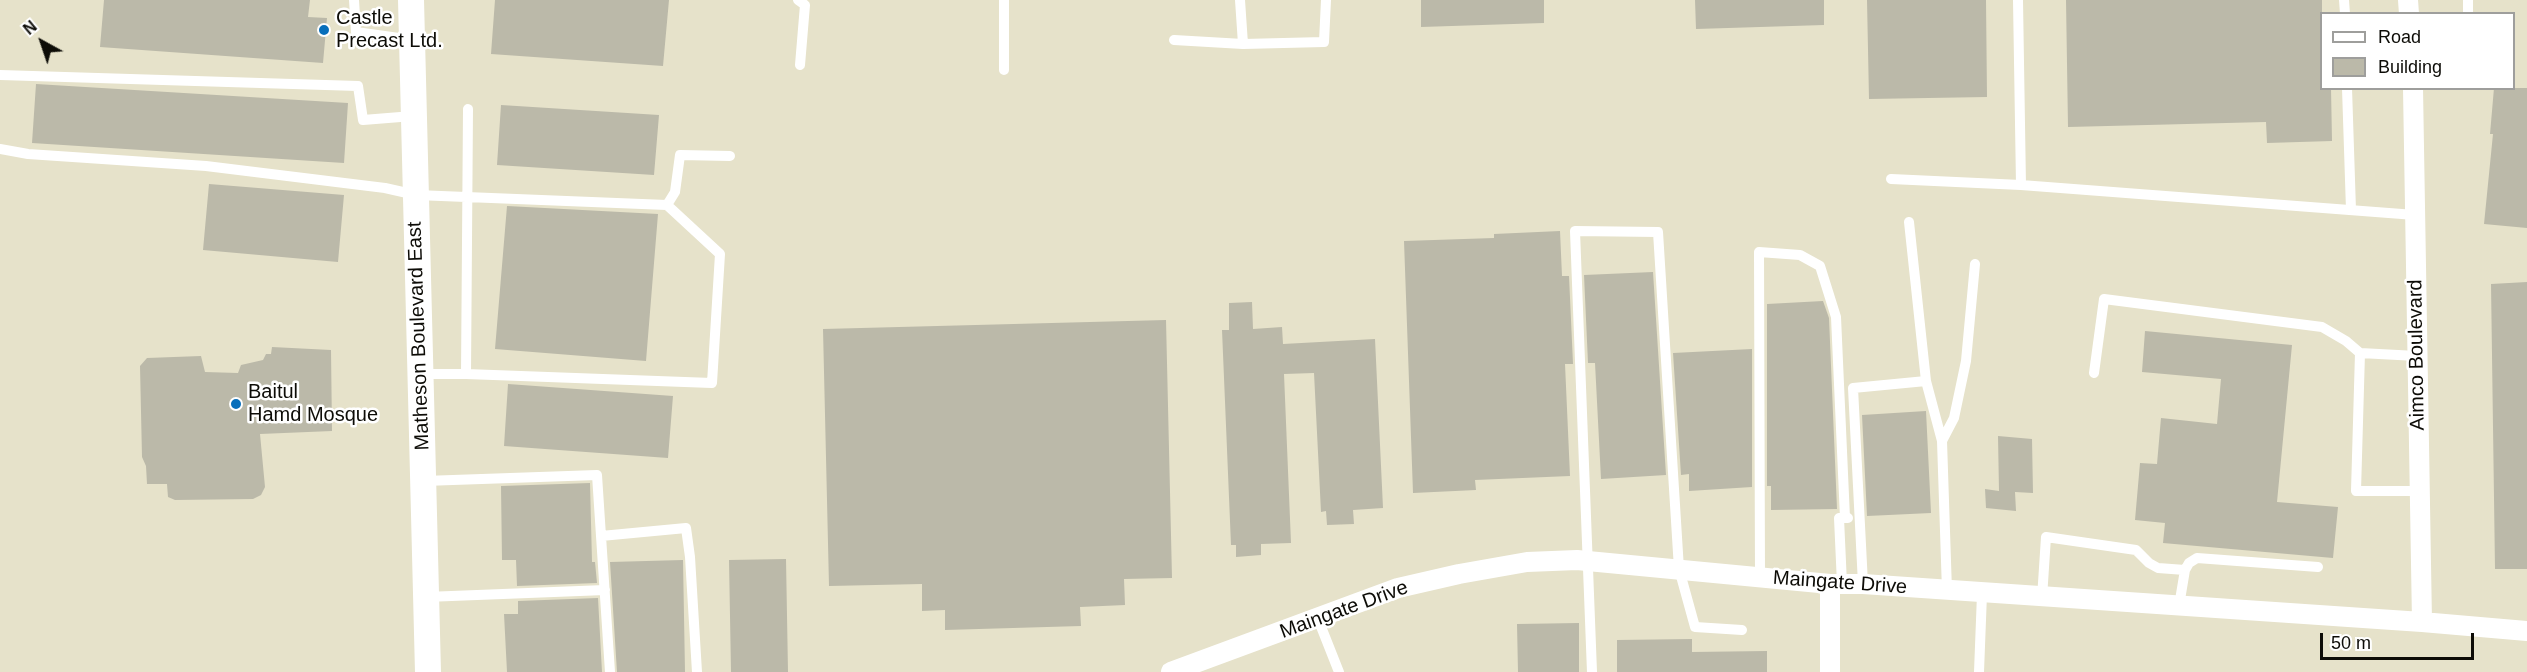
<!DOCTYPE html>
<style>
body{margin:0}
#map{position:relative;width:2527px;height:672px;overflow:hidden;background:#f0eddd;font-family:Helvetica,sans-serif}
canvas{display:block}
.legend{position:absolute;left:2320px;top:12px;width:195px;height:78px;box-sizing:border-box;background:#fff;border:2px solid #9e9e9c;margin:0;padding:8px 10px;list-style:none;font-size:18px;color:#0d0c07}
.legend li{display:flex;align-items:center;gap:12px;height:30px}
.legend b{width:30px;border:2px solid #9e9e9c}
.north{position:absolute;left:12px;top:12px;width:60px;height:60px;-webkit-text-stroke:4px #fff;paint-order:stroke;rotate:320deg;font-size:16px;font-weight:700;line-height:24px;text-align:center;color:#0d0c07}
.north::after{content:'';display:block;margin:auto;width:21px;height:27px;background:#0d0c07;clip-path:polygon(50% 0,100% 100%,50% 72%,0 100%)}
.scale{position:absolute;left:2320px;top:633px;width:154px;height:27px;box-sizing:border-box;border:3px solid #0d0c07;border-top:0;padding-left:8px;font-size:18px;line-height:21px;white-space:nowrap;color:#0d0c07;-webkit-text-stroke:4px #fff;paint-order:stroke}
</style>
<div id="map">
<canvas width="2527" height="672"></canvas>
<ul class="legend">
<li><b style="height:8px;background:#fff"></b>Road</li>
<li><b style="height:16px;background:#bbb9a9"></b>Building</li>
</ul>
<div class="north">N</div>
<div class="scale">50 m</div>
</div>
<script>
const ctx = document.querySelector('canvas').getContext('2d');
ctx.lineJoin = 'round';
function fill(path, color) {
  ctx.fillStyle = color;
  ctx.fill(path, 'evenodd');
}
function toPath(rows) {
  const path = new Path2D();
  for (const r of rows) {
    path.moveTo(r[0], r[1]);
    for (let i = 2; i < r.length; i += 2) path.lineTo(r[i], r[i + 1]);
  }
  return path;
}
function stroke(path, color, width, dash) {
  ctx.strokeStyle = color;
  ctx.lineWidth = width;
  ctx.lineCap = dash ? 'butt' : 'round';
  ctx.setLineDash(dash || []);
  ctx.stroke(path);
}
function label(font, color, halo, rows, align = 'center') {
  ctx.font = font + ' Helvetica,sans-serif';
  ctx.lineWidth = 5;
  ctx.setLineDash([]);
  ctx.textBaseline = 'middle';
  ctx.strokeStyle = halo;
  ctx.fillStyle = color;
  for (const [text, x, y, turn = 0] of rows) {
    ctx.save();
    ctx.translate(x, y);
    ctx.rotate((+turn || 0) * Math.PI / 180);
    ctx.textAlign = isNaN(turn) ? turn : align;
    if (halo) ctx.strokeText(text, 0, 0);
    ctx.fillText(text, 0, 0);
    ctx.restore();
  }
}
fill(toPath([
 [0,0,2527,0,2527,672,0,672],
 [2322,14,2514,14,2514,88,2322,88]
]), '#e6e2ca');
fill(toPath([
 [104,0,310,0,308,17,327,18,323,63,100,47],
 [495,0,669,0,663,66,491,54],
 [1421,0,1544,0,1544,23,1421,27],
 [1695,0,1824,0,1824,25,1696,29],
 [1867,0,1986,0,1987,97,1869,99],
 [2066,0,2322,0,2322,88,2331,88,2332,141,2267,143,2266,122,2068,127],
 [36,84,348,103,344,163,32,143],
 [2494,88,2527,88,2527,228,2484,224,2493,134,2490,134],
 [501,105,659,115,654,175,497,165],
 [209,184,344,195,338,262,203,250],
 [507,206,658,214,646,361,495,349],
 [1560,231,1562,276,1569,276,1573,364,1565,364,1570,476,1475,480,1476,490,1413,493,1404,241,1494,238,1494,234],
 [1653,272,1666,475,1601,479,1595,363,1588,363,1584,275],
 [2527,282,2527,569,2495,569,2491,284],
 [1823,301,1829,318,1837,509,1771,510,1771,486,1767,486,1767,304],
 [1252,302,1253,329,1282,327,1283,344,1375,339,1383,508,1353,510,1354,524,1327,525,1326,511,1321,512,1314,373,1284,374,1291,543,1261,544,1261,555,1236,557,1236,545,1231,545,1222,330,1229,330,1229,303],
 [1166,320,1172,578,1124,579,1125,605,1080,607,1081,626,945,630,945,610,922,611,922,584,829,586,823,329],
 [2145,331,2292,345,2277,502,2338,507,2333,558,2163,543,2165,523,2135,520,2140,463,2157,464,2161,418,2217,424,2221,379,2142,372],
 [272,347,331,350,332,431,260,434,265,487,261,495,253,499,175,500,168,497,167,484,147,484,146,466,142,457,140,366,147,358,201,356,205,372,238,373,241,365,263,360,266,354,271,354],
 [1752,349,1752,487,1689,491,1689,474,1681,475,1673,353],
 [508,384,673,396,668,458,504,446],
 [1926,411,1931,513,1867,516,1862,415],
 [1998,436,2032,439,2033,493,2015,492,2016,511,1986,508,1985,489,1999,491],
 [590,483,592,562,595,562,597,583,517,586,516,560,502,560,501,486],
 [786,559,788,672,731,672,729,560],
 [683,560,685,672,617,672,610,562],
 [598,598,602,672,507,672,504,614,518,614,518,601],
 [1579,623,1579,672,1518,672,1517,624],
 [1692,639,1692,652,1767,651,1767,672,1617,672,1617,640]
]), '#bbb9a9');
stroke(toPath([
 [354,0,356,32,413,40],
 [798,0,805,5,800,65],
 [1004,0,1004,70],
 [2344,0,2345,14],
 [2468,0,2468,14],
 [1174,40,1243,44,1240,0],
 [1243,44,1324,42,1326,0],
 [0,75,358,86,363,120,413,116],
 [2347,88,2351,210],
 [0,149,28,154,206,166,385,188,416,195,667,205,720,254,712,383,466,374],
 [1891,179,2021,185,2018,0],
 [2021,185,2415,215],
 [667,205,675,192,680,155,730,156],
 [1909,222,1926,381,1942,441,1947,591],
 [2417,356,2360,353,2356,491,2420,491],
 [2094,373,2104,299,2322,327,2346,341,2360,353],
 [421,374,466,374,468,109],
 [1942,441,1954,418,1966,361,1975,264],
 [424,481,597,475,601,536],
 [2185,570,2189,563,2197,558,2318,567],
 [1760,577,1759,252,1800,255,1820,266,1836,317,1845,518],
 [1842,584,1839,518,1848,518],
 [1863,584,1853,388,1926,381],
 [426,597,605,590],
 [2042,598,2046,537,2136,550,2149,563,2158,568,2185,570,2179,606],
 [1318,619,1339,672],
 [610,672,601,536,686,528,690,557,697,672],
 [1592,672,1575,231,1658,232,1679,569,1695,627,1742,630],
 [1979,672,1982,594]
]), '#fff', 10);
stroke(toPath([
 [2408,0,2409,14],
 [2413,88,2422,622],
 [1830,584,1830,672],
 [1171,672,1398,588,1459,574,1527,562,1577,560,1830,584,1863,584,2422,622,2527,631]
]), '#fff', 20);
stroke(toPath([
 [411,0,428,672]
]), '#fff', 26);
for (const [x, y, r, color] of [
 [324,30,6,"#086fbb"],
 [236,404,6,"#086fbb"]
]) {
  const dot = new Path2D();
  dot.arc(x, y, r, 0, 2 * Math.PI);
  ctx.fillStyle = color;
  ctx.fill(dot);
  stroke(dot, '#fff', 2);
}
label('20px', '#0d0c07', '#fff', [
 ["Castle",336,18],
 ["Precast Ltd.",336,41],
 ["Baitul",248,392],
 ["Hamd Mosque",248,415]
], 'left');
label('20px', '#0d0c07', '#fff', [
 ["Matheson Boulevard East",419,336,-92],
 ["Aimco Boulevard",2417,355,-91],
 ["Maingate Drive",1840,583,4],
 ["Maingate Drive",1344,610,-20]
]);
</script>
